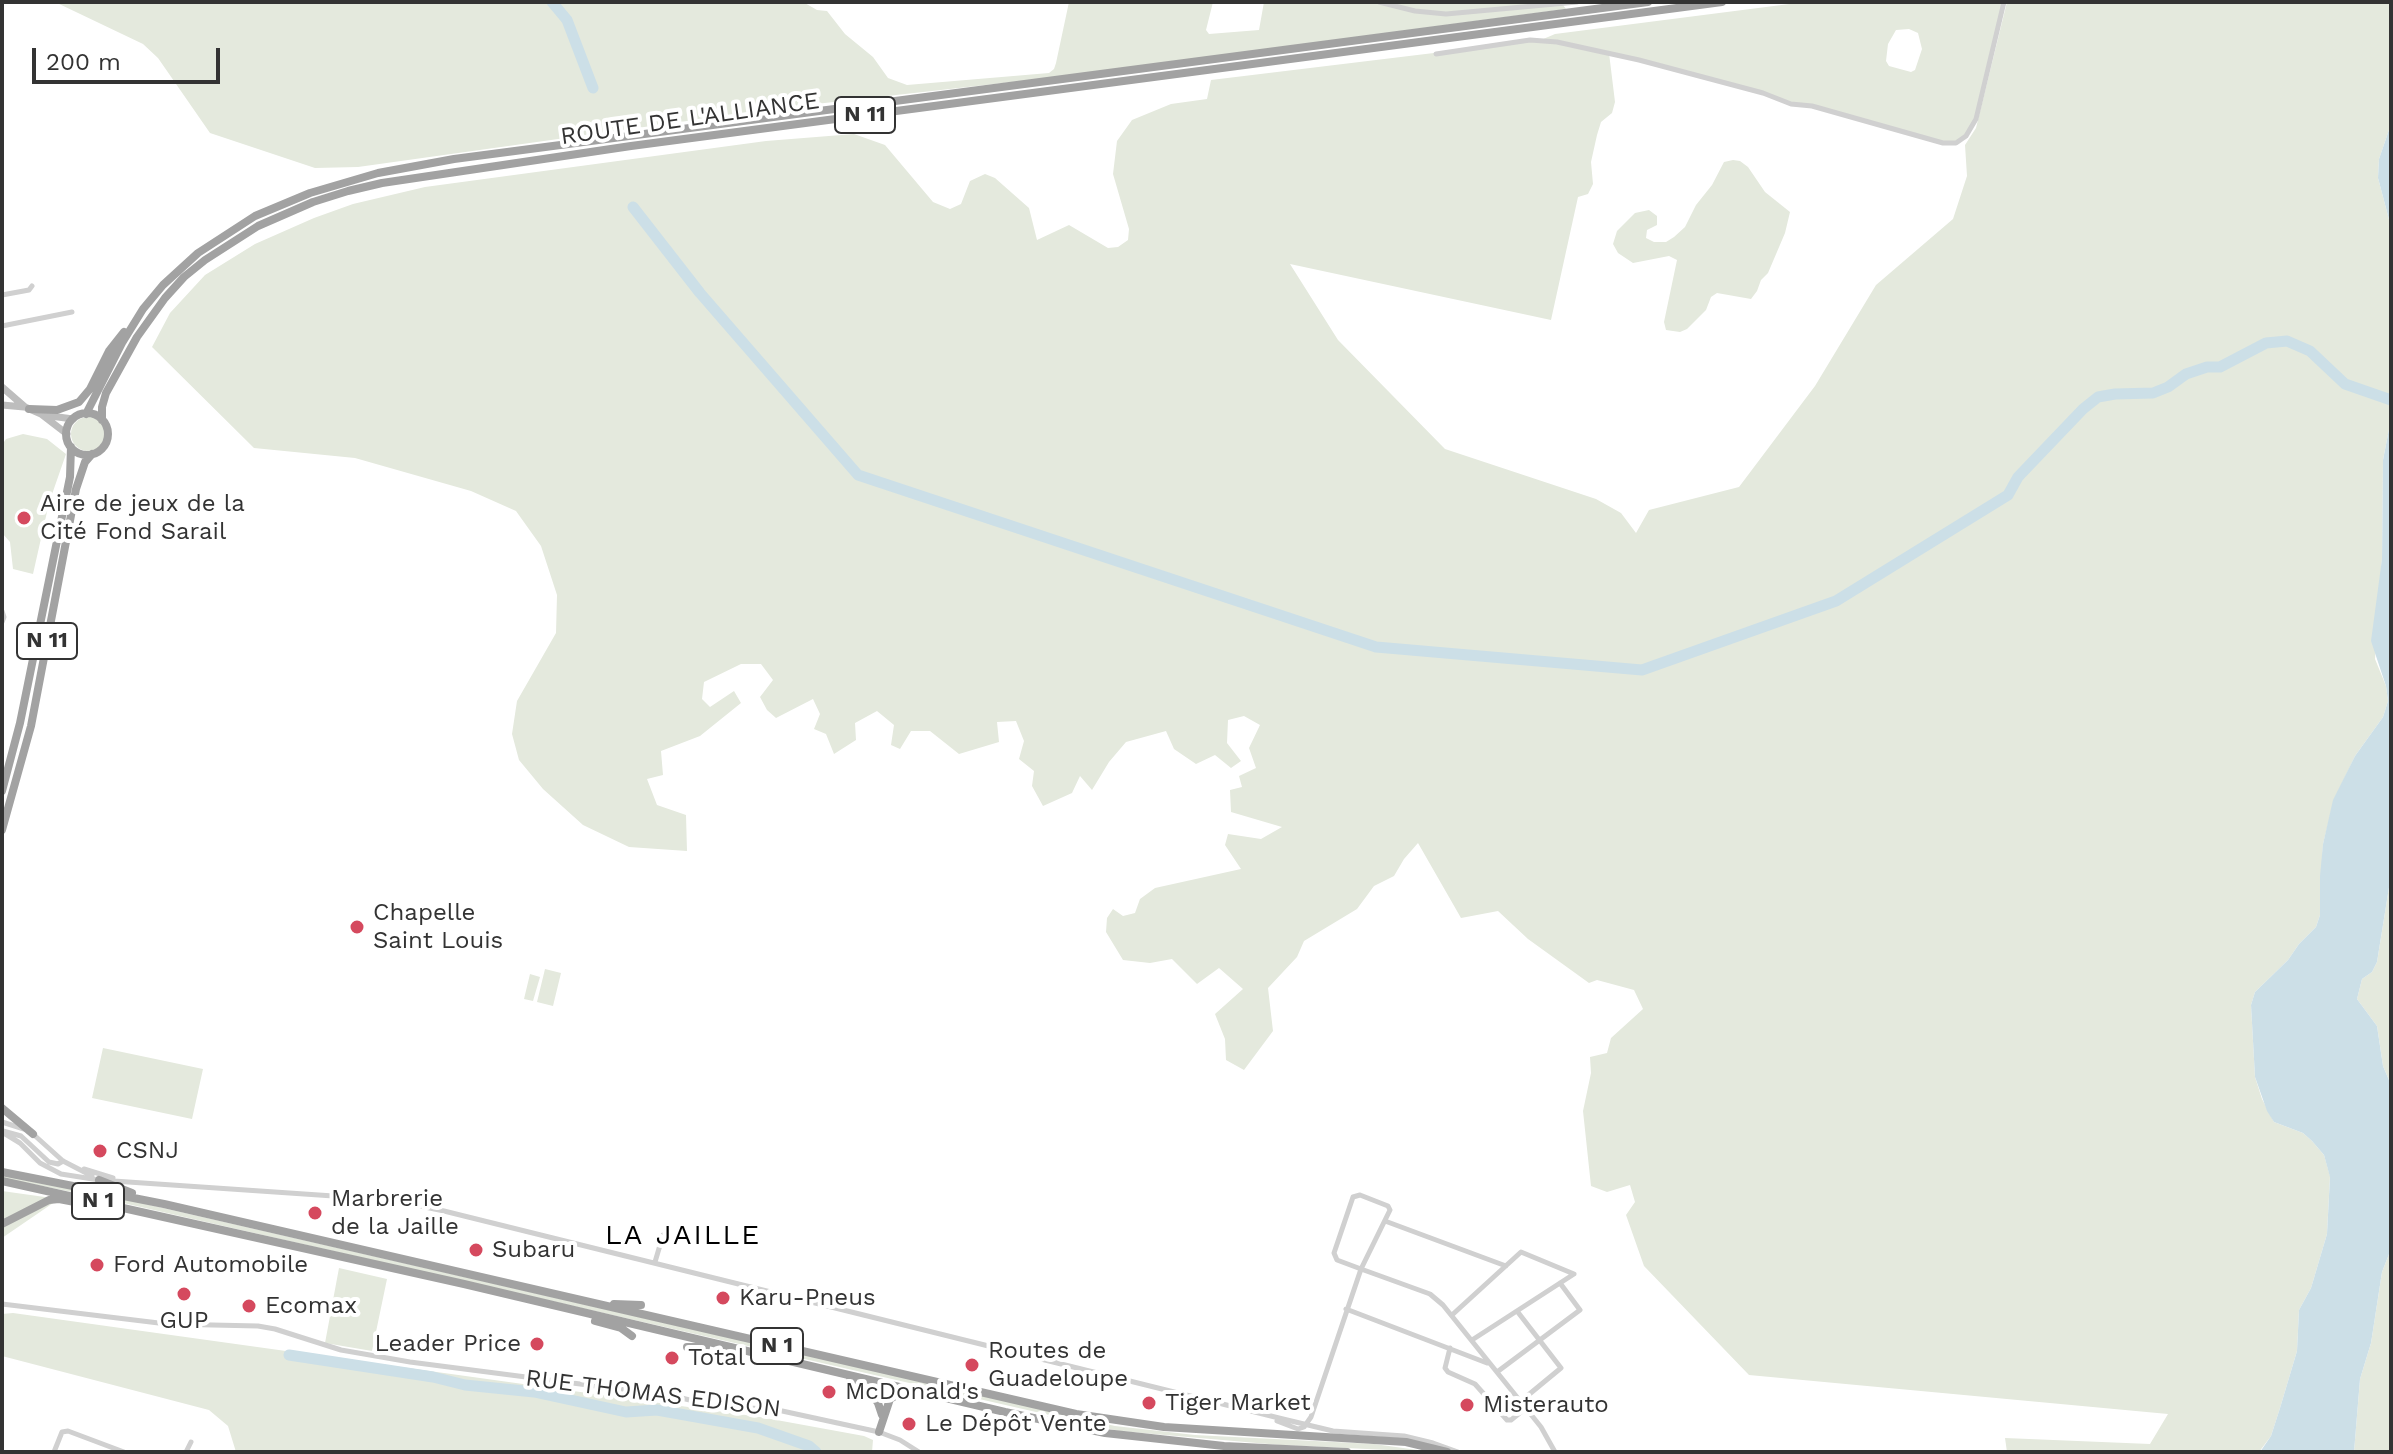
<!DOCTYPE html>
<meta charset="utf-8">
<style>
body{margin:0}
#map{position:relative;width:2393px;height:1454px;overflow:hidden;background:#fff;font-family:"Work Sans",sans-serif}
canvas{display:block}
.frame{position:absolute;inset:0;border:4px solid #333;pointer-events:none}
.scale{position:absolute;left:32px;top:48px;width:188px;height:36px;box-sizing:border-box;border:4px solid #333;border-top:0;padding-left:10px;font-size:24px;line-height:28px;white-space:nowrap;color:#333;-webkit-text-stroke:6px #fff;paint-order:stroke}
</style>
<div id="map">
<canvas width="2393" height="1454"></canvas>
<div class="frame"></div>
<div class="scale">200 m</div>
</div>
<script>
const ctx = document.querySelector('canvas').getContext('2d');
ctx.lineJoin = 'round';
function fill(path, color) {
  ctx.fillStyle = color;
  ctx.fill(path, 'evenodd');
}
function toPath(rows) {
  const path = new Path2D();
  for (const r of rows) {
    if (r.length === 3) {
      path.moveTo(r[0] + r[2], r[1]);
      path.arc(r[0], r[1], r[2], 0, 2 * Math.PI);
      continue;
    }
    path.moveTo(r[0], r[1]);
    for (let i = 2; i < r.length; i += 2) path.lineTo(r[i], r[i + 1]);
  }
  return path;
}
function stroke(path, color, width, dash) {
  ctx.strokeStyle = color;
  ctx.lineWidth = width;
  ctx.lineCap = dash ? 'butt' : 'round';
  ctx.setLineDash(dash || []);
  ctx.stroke(path);
}
function label(font, color, halo, rows, align = 'center') {
  ctx.font = font + ' "Work Sans",sans-serif';
  ctx.lineWidth = 8;
  ctx.setLineDash([]);
  ctx.textBaseline = 'middle';
  ctx.strokeStyle = halo;
  ctx.fillStyle = color;
  for (const [text, x, y, turn = 0] of rows) {
    ctx.save();
    ctx.translate(x, y);
    ctx.rotate((+turn || 0) * Math.PI / 180);
    ctx.textAlign = isNaN(turn) ? turn : align;
    if (halo) ctx.strokeText(text, 0, 0);
    ctx.fillText(text, 0, 0);
    ctx.restore();
  }
}
fill(toPath([
 [55,2,803,2,817,10,827,11,845,34,873,57,888,78,907,85,1049,73,1054,69,1056,63,1069,2,1213,2,1206,30,1209,34,1259,30,1264,2,1577,2,1563,5,1566,9,1048,78,780,108,358,167,315,168,210,133,158,58,143,44],
 [1805,2,2004,2,1976,119,1961,141,1943,143,1609,53,1615,102,1612,113,1601,122,1597,135,1591,162,1593,184,1588,194,1578,197,1551,320,1290,264,1338,340,1445,449,1596,499,1621,513,1636,533,1649,510,1739,487,1815,386,1876,285,1953,219,1967,176,1965,145,1976,128,2007,2,2391,2,2391,124,2379,159,2378,178,2391,227,2391,419,2383,460,2382,559,2375,659,2386,686,2388,701,2383,717,2355,756,2334,800,2323,844,2320,915,2316,927,2299,944,2288,960,2255,992,2251,1005,2255,1077,2262,1099,2274,1122,2303,1133,2312,1141,2324,1155,2330,1176,2327,1234,2311,1288,2299,1310,2297,1351,2280,1408,2271,1436,2259,1452,2007,1452,2005,1438,2150,1444,2168,1414,1749,1375,1644,1266,1626,1215,1635,1202,1630,1185,1607,1192,1591,1186,1583,1111,1591,1073,1590,1057,1607,1053,1611,1038,1643,1009,1634,990,1597,980,1589,983,1528,939,1498,911,1461,918,1418,843,1404,859,1394,876,1374,886,1357,909,1304,941,1297,957,1268,988,1273,1031,1244,1070,1226,1060,1225,1039,1215,1014,1243,989,1219,968,1197,984,1172,959,1150,963,1123,960,1106,932,1107,918,1113,909,1123,916,1135,913,1140,899,1155,888,1241,869,1225,845,1228,834,1261,839,1282,827,1231,812,1230,790,1242,787,1239,776,1256,768,1249,748,1260,725,1244,716,1228,720,1227,743,1241,761,1231,768,1215,755,1196,764,1174,749,1166,731,1126,742,1109,762,1092,790,1080,776,1072,793,1043,806,1032,786,1034,771,1019,759,1024,741,1016,721,997,722,999,742,959,754,930,731,911,731,900,749,891,745,894,725,877,711,855,723,856,740,834,754,826,734,814,729,820,714,813,699,776,718,767,710,760,697,773,680,761,664,741,664,704,682,702,699,710,707,734,691,741,703,700,736,661,751,663,775,647,779,657,805,686,815,687,851,629,847,583,825,543,789,519,760,512,734,517,701,556,633,557,595,541,546,516,511,471,491,355,458,254,448,152,347,170,313,205,275,255,244,314,218,353,204,425,187,766,141,854,134,885,145,933,202,950,209,961,204,970,181,985,174,995,178,1029,208,1037,240,1069,225,1108,248,1118,247,1128,240,1129,229,1113,174,1117,141,1132,120,1171,104,1207,99,1211,80,1541,40,1555,34],
 [1909,29,1918,33,1922,49,1915,70,1911,72,1889,66,1886,61,1888,44,1896,30],
 [1733,160,1740,161,1748,167,1765,192,1790,212,1785,233,1768,273,1761,280,1757,291,1751,299,1717,293,1711,297,1706,310,1687,329,1680,332,1666,330,1664,322,1677,260,1669,256,1633,263,1618,253,1613,244,1617,231,1635,213,1649,210,1657,216,1657,225,1647,230,1646,238,1654,242,1666,242,1674,237,1685,227,1696,205,1712,185,1724,162],
 [88,434,17],
 [23,434,47,439,66,454,49,503,33,574,13,569,10,542,2,533,2,445,6,439],
 [2391,875,2391,1085,2383,1066,2377,1026,2357,999,2362,979,2372,972,2377,962],
 [545,969,561,973,553,1006,537,1002],
 [530,974,540,977,533,1001,524,999],
 [103,1048,203,1069,192,1119,92,1098],
 [2,1175,124,1199,1115,1426,1195,1435,1374,1444,1432,1452,1280,1445,1119,1431,97,1197,2,1178],
 [2,1191,59,1199,2,1238],
 [2391,1249,2391,1452,2354,1452,2360,1379,2371,1343,2382,1272],
 [339,1268,387,1279,372,1351,325,1343],
 [13,1313,760,1417,864,1436,873,1440,872,1452,236,1452,228,1426,209,1410,2,1356,2,1314]
]), '#e4e9dd');
fill(toPath([
 [2391,124,2391,227,2378,178,2379,159],
 [2391,419,2391,875,2377,962,2372,972,2362,979,2357,999,2377,1026,2383,1066,2391,1085,2391,1249,2382,1272,2371,1343,2360,1379,2354,1452,2260,1452,2271,1436,2280,1408,2297,1351,2299,1310,2311,1288,2327,1234,2330,1177,2324,1155,2312,1141,2303,1133,2274,1122,2267,1111,2255,1077,2251,1005,2255,992,2288,960,2299,944,2316,927,2320,915,2320,876,2323,844,2333,800,2355,756,2383,717,2388,701,2386,686,2371,641,2382,559,2383,460]
]), '#ccdfe7');
stroke(toPath([
 [552,2,567,20,593,88],
 [633,207,700,293,858,475,1376,647,1642,670,1836,601,2008,495,2018,477,2083,409,2098,397,2115,394,2153,393,2168,387,2186,374,2207,367,2220,367,2266,343,2287,341,2310,351,2345,384,2391,400],
 [289,1355,433,1377,465,1385,534,1392,626,1412,657,1410,758,1428,809,1446,816,1452]
]), '#ccdfe7', 11);
stroke(toPath([
 [1379,2,1415,11,1446,14,1577,2],
 [1436,54,1530,40,1557,42,1639,60,1763,93,1791,104,1812,106,1943,143,1956,143,1966,136,1976,119,2004,2],
 [2,295,29,290,32,286],
 [2,326,72,312],
 [2,611,4,617,2,622],
 [2,1122,24,1129],
 [3,1131,21,1136,49,1162,58,1164,63,1161],
 [2,1132,20,1143,40,1163,61,1174,99,1180,348,1197,406,1203,444,1211,1283,1419,1333,1431,1404,1436,1433,1443,1458,1452],
 [33,1134,63,1161,92,1176],
 [84,1169,113,1178],
 [1360,1195,1388,1206,1390,1210,1361,1269,1337,1260,1334,1253,1353,1197,1360,1195],
 [1385,1221,1506,1266],
 [655,1262,663,1235],
 [2,1304,167,1324,258,1326,275,1329,341,1350,410,1362,673,1396,719,1407,773,1409,879,1432,900,1440,919,1452],
 [1346,1309,1487,1363],
 [1517,1311,1561,1368,1521,1401],
 [1452,1315,1521,1252,1574,1274,1472,1340],
 [1450,1348,1445,1368,1448,1372,1475,1384,1507,1420,1511,1420,1526,1408],
 [1497,1372,1580,1310,1560,1283],
 [1277,1421,1298,1429,1304,1427,1311,1417,1361,1269,1430,1294,1443,1305,1541,1427,1555,1452],
 [54,1452,62,1432,68,1431,124,1452],
 [186,1452,191,1442]
]), '#d0d0d0', 5);
stroke(toPath([
 [2,387,25,407,41,414,67,434],
 [2,405,24,407],
 [43,415,73,419]
]), '#bdbdbd', 7);
stroke(toPath([
 [29,409,57,410,79,402,90,389,109,351,124,332],
 [87,434,21],
 [86,414,122,343,143,309,163,285,198,253,255,216,310,193,378,173,454,159,1648,2],
 [102,420,102,407,106,393,137,337,165,298,184,277,205,260,258,226,313,202,348,191,382,183,631,146,1722,2],
 [2,791,20,723,70,477,71,447],
 [2,830,31,726,76,489,85,462,92,454],
 [2,1108,33,1134],
 [2,1172,164,1204,1076,1414,1164,1427,1406,1442,1447,1452],
 [99,1180,132,1193],
 [2,1181,464,1284,1005,1412,1105,1433,1224,1446,1347,1452],
 [2,1224,49,1200,59,1199,96,1206],
 [614,1304,641,1305],
 [595,1321,621,1328,632,1336],
 [687,1347,706,1347],
 [850,1380,870,1391,878,1403,882,1415],
 [879,1432,890,1399,900,1393,910,1394]
]), '#a2a2a2', 8);
for (const [x, y, r, color] of [
 [24,518,8,"#d5495e"],
 [357,927,8,"#d5495e"],
 [100,1151,8,"#d5495e"],
 [315,1213,8,"#d5495e"],
 [476,1250,8,"#d5495e"],
 [97,1265,8,"#d5495e"],
 [184,1294,8,"#d5495e"],
 [723,1298,8,"#d5495e"],
 [249,1306,8,"#d5495e"],
 [537,1344,8,"#d5495e"],
 [672,1358,8,"#d5495e"],
 [972,1365,8,"#d5495e"],
 [829,1392,8,"#d5495e"],
 [1149,1403,8,"#d5495e"],
 [1467,1405,8,"#d5495e"],
 [909,1424,8,"#d5495e"]
]) {
  const dot = new Path2D();
  dot.arc(x, y, r, 0, 2 * Math.PI);
  ctx.fillStyle = color;
  ctx.fill(dot);
  stroke(dot, '#fff', 3);
}
for (const [x, y, w] of [
 [865,115,60],
 [47,641,60],
 [98,1201,52],
 [777,1346,52]
]) {
  const box = new Path2D();
  box.roundRect(x - w / 2, y - 18, w, 36, 6);
  ctx.fillStyle = '#fff';
  ctx.fill(box);
  stroke(box, '#333', 2);
}
label('bold 22px', '#333', null, [
 ["N 11",865,115],
 ["N 11",47,641],
 ["N 1",98,1201],
 ["N 1",777,1346]
]);
label('24px', '#333', '#fff', [
 ["ROUTE DE L'ALLIANCE",690,119,-8],
 ["RUE THOMAS EDISON",653,1394,7]
]);
label('24px', '#333', '#fff', [
 ["Aire de jeux de la",40,504],
 ["Cité Fond Sarail",40,532],
 ["Chapelle",373,913],
 ["Saint Louis",373,941],
 ["CSNJ",116,1151],
 ["Marbrerie",331,1199],
 ["de la Jaille",331,1227],
 ["Subaru",492,1250],
 ["Ford Automobile",113,1265],
 ["Karu-Pneus",739,1298],
 ["Ecomax",265,1306],
 ["GUP",184,1321,"center"],
 ["Leader Price",521,1344,"right"],
 ["Routes de",988,1351],
 ["Guadeloupe",988,1379],
 ["Total",688,1358],
 ["McDonald's",845,1392],
 ["Tiger Market",1165,1403],
 ["Misterauto",1483,1405],
 ["Le Dépôt Vente",925,1424]
], 'left');
ctx.letterSpacing = '2px';
label('28px', '#000', '#fff', [
 ["LA JAILLE",683,1236]
]);
ctx.letterSpacing = '0px';
</script>
